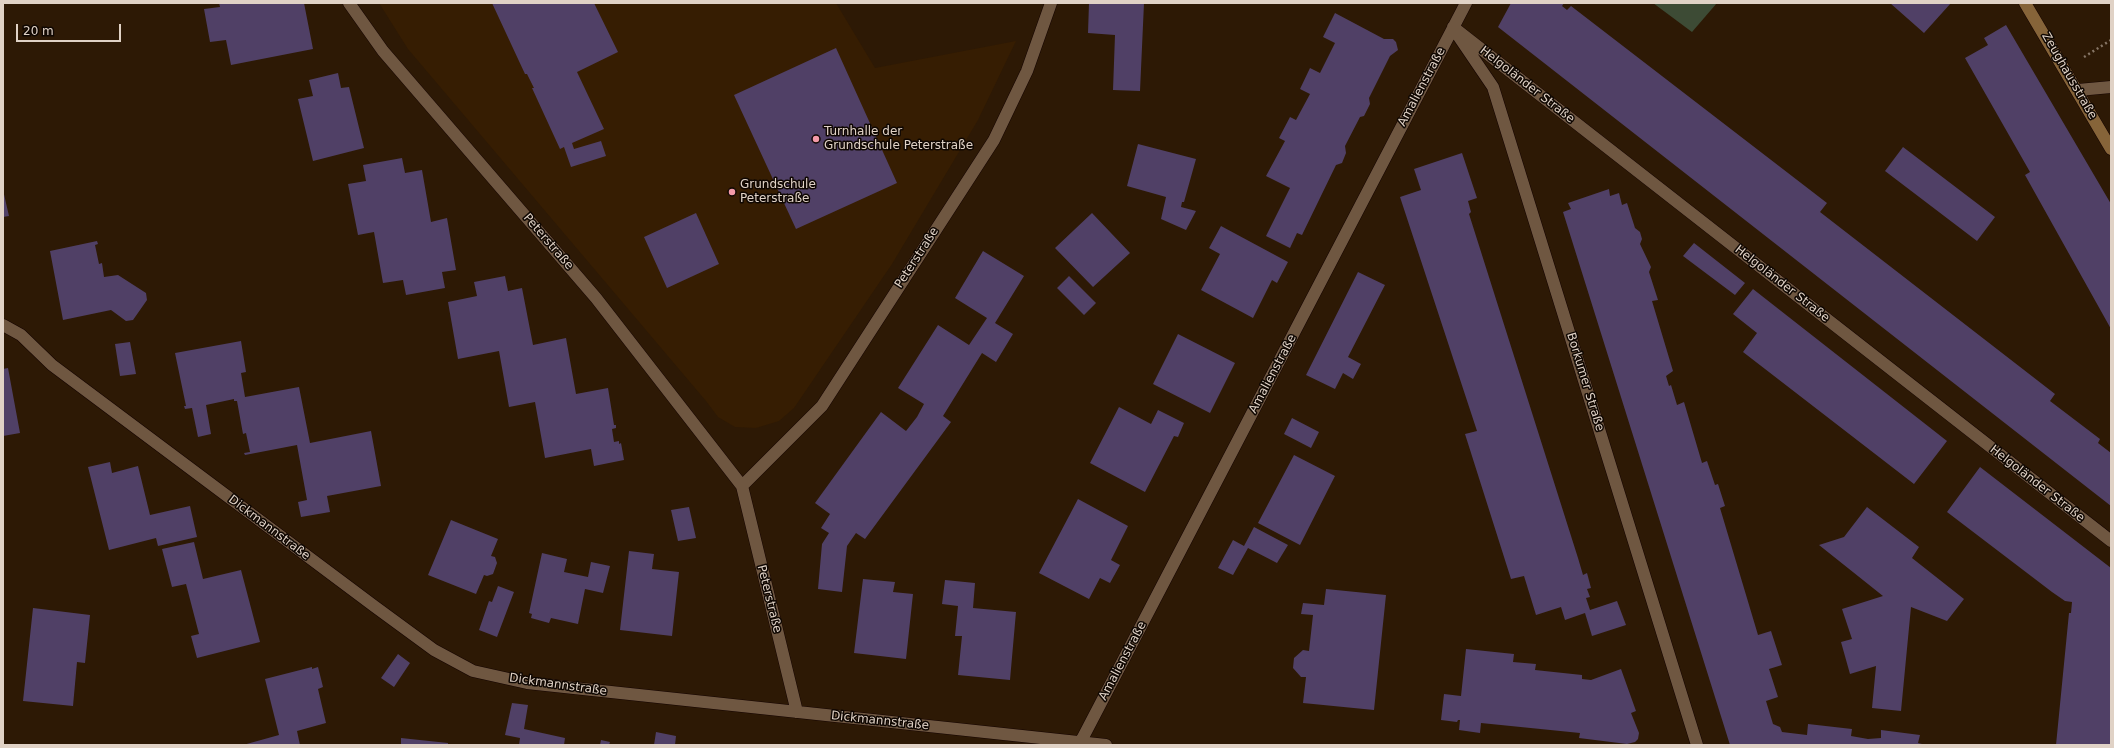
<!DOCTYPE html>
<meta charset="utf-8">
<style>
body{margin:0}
#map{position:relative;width:2114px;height:748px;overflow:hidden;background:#2d1905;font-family:"DejaVu Sans",sans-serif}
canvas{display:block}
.frame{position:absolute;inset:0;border:4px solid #e0d2c6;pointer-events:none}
.scale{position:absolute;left:16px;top:24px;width:105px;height:18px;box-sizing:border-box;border:2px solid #e0d2c6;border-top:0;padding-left:5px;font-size:12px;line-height:14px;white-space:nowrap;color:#e0d2c6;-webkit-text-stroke:3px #0f0702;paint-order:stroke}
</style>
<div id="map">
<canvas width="2114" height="748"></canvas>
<div class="frame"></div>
<div class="scale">20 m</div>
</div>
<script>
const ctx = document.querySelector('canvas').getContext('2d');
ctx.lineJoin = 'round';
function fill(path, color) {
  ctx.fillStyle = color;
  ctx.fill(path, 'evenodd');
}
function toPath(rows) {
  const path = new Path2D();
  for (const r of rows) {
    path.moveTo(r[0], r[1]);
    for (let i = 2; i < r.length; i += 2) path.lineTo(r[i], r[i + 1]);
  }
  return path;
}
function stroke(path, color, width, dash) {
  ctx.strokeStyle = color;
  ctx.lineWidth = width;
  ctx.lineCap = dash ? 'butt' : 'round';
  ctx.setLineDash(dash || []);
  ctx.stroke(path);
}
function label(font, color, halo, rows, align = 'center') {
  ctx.font = font + ' "DejaVu Sans",sans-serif';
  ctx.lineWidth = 3;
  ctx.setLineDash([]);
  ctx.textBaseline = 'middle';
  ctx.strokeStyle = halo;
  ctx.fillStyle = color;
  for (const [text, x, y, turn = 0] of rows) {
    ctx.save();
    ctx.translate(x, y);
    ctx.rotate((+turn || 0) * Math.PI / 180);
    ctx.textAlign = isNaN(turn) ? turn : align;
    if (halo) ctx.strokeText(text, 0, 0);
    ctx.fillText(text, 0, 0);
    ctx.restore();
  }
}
fill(toPath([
 [379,3,836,3,875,68,1016,41,978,120,892,264,794,408,779,421,756,428,735,427,718,417,706,401,408,49]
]), '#361d02');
fill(toPath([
 [1653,3,1717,3,1692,32]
]), '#3d4b35');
fill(toPath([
 [219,3,304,3,313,49,231,65,226,40,210,42,204,9,220,7],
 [492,3,594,3,618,52,577,72,604,129,572,143,574,149,601,141,606,156,571,167,564,147,560,149,532,88,534,88,527,74,525,74],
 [1089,3,1144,3,1140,91,1113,90,1115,35,1088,33],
 [1511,3,1564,3,1562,6,1567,10,1571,6,1827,203,1820,212,2055,394,2050,401,2100,439,2098,443,2111,453,2111,506,1498,27],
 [1890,3,1951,3,1924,33],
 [1335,13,1384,39,1393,39,1396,42,1398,50,1390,56,1369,98,1370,104,1364,116,1360,117,1345,146,1346,153,1342,163,1336,165,1302,235,1297,233,1290,248,1266,236,1290,188,1266,176,1285,141,1279,138,1290,117,1296,120,1310,94,1300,89,1310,68,1320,73,1335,43,1323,37],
 [2006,25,2111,204,2111,329,2025,175,2030,172,1965,58,1988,45,1984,38],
 [836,48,897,183,796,229,734,95],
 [338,73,341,88,349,87,364,148,313,161,298,99,313,96,309,80],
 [1138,144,1196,159,1184,202,1182,202,1181,207,1196,211,1186,230,1161,219,1166,197,1127,186],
 [1903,147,1995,217,1977,241,1885,171],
 [1462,153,1477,198,1468,201,1471,212,1469,214,1578,558,1583,575,1587,573,1591,588,1587,589,1590,597,1586,598,1590,610,1617,601,1626,625,1592,636,1585,613,1565,620,1561,607,1536,615,1524,576,1511,579,1465,434,1477,431,1400,197,1421,190,1414,169],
 [402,158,405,173,422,170,431,222,447,218,456,270,442,272,445,288,406,295,403,280,383,283,374,232,358,235,348,184,366,181,363,165],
 [1609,189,1610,196,1619,193,1622,205,1627,203,1635,228,1640,232,1642,239,1640,244,1651,267,1649,272,1658,300,1652,301,1673,371,1666,376,1669,386,1671,385,1677,405,1684,402,1702,463,1707,461,1715,485,1718,484,1725,506,1720,508,1758,635,1771,631,1782,665,1769,669,1778,697,1766,701,1773,724,1780,727,1782,732,1807,735,1808,724,1852,729,1851,736,1868,739,1881,738,1881,730,1920,735,1918,743,1926,745,1730,745,1563,212,1571,209,1568,203],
 [3,190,9,216,3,217],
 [696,213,719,264,667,288,644,237],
 [1092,213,1130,253,1093,287,1055,248],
 [1221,226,1288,262,1277,283,1272,280,1253,318,1201,290,1220,254,1209,248],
 [97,241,98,244,95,245,99,264,102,263,104,277,118,275,146,293,147,300,133,320,126,321,111,310,63,320,50,251],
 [1694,243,1745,283,1735,295,1683,256],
 [983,251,1024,276,995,323,1013,334,996,362,982,353,943,416,951,422,865,539,856,533,847,546,842,592,818,589,822,544,829,533,821,528,830,514,815,503,881,412,906,431,917,417,924,404,898,388,938,325,969,345,987,318,955,298],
 [1358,272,1385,285,1348,357,1361,364,1353,379,1343,373,1335,389,1306,375],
 [505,276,508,291,522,288,533,345,566,338,576,394,608,388,614,425,616,425,616,428,612,429,614,442,619,441,619,444,621,443,624,460,594,466,591,449,545,458,535,402,509,407,499,351,458,359,448,302,477,296,474,282],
 [1069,276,1096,303,1084,315,1057,288],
 [1753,289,1947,441,1914,484,1743,352,1757,333,1733,314],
 [1178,334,1235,363,1210,413,1153,384],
 [241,341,246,372,241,373,245,397,299,387,310,443,371,431,381,486,327,496,330,512,301,517,298,502,307,500,297,445,245,455,244,453,250,452,246,433,243,434,237,401,234,401,234,399,206,405,211,434,198,437,192,408,185,409,184,406,186,406,175,353],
 [130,342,136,374,120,376,115,344],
 [8,368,20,433,3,436,3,369],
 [1119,407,1151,424,1158,410,1184,423,1178,437,1174,436,1145,492,1090,463],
 [1292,418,1319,432,1311,448,1284,434],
 [1294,455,1335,476,1300,545,1258,523],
 [110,462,112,473,138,466,150,515,190,506,197,537,158,546,156,538,109,550,88,467],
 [1980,467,2111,568,2111,745,2056,745,2069,613,2071,613,2072,602,2065,601,2052,592,1947,512],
 [1078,499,1128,526,1111,560,1120,565,1110,583,1100,578,1089,599,1039,573],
 [689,507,696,538,678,541,671,510],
 [1867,507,1919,547,1912,558,1964,599,1947,621,1911,607,1901,711,1872,708,1876,666,1850,674,1841,642,1852,639,1842,609,1883,596,1819,545,1844,537],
 [451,520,498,539,491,556,495,557,497,563,493,574,487,576,484,575,476,594,428,575],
 [1254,527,1288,545,1277,563,1248,548,1233,575,1218,568,1233,540,1244,546],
 [194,542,203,579,241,570,260,642,197,658,191,636,199,634,186,584,172,587,162,549],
 [629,551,654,554,652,569,679,572,672,636,620,630],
 [542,553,567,559,564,572,588,577,591,562,610,566,603,593,585,589,578,624,551,618,549,623,531,618,532,614,529,613],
 [863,579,895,582,893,592,913,594,906,659,854,653],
 [945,580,975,583,973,608,1016,612,1010,680,958,675,962,636,955,636,958,606,942,604],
 [498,586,514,592,497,637,479,630,489,601,492,602],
 [1326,589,1386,595,1374,710,1303,703,1306,677,1301,677,1293,668,1294,658,1303,650,1309,651,1313,615,1301,614,1303,603,1324,605],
 [33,608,90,615,85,663,77,662,73,706,23,701],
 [1466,649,1514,654,1513,662,1536,664,1535,670,1582,675,1582,679,1591,680,1621,669,1636,711,1631,713,1639,733,1638,739,1635,742,1627,744,1579,738,1580,733,1481,723,1480,733,1459,730,1460,720,1458,720,1457,722,1441,720,1444,694,1461,696],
 [398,654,410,663,394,687,381,678],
 [312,667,312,669,318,667,323,687,318,689,326,723,297,731,300,745,243,745,279,735,265,679],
 [512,703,528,705,524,729,565,738,564,745,519,745,520,738,505,735],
 [656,732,676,736,675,745,654,745],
 [401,738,448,743,448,745,401,745],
 [601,740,610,742,609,745,600,745]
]), '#504066');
const lane = toPath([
 [2078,90,2111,87]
]);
const street = toPath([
 [349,3,383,51,596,298,742,486],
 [1453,27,2111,541],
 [1459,37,1493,87,1697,745],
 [3,325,21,335,52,365,374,606,434,650,473,671,527,683,1106,745],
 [797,712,742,486,822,406,994,140,1027,71,1051,3],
 [1079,745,1466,3]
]);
const secondary = toPath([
 [2025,3,2111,149]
]);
stroke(lane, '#150400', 13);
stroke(street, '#150400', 13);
stroke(secondary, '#150400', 13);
stroke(toPath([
 [2084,57,2111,40]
]), '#877666', 2.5, [2, 3]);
stroke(lane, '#6f5741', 12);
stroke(street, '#6f5741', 12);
stroke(secondary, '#866439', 12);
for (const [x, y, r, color] of [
 [816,139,4,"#f39aa8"],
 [732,192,4,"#f39aa8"]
]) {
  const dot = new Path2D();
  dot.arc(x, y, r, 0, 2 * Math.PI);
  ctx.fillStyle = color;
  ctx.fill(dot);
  stroke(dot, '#0f0702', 1.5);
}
label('12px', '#e0d2c6', '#0f0702', [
 ["Zeughausstraße",2069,76,60],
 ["Helgoländer Straße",1527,85,38],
 ["Amalienstraße",1422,87,-62],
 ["Peterstraße",548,242,49],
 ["Peterstraße",917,258,-57],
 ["Helgoländer Straße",1782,284,38],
 ["Amalienstraße",1273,374,-62],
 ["Borkumer Straße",1585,382,73],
 ["Helgoländer Straße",2037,484,38],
 ["Dickmannstraße",269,528,37],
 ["Peterstraße",769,599,76],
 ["Amalienstraße",1123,661,-62],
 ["Dickmannstraße",558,685,8],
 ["Dickmannstraße",880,721,6]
]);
label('12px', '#e0d2c6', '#0f0702', [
 ["Turnhalle der",824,132],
 ["Grundschule Peterstraße",824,146],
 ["Grundschule",740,185],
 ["Peterstraße",740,199]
], 'left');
</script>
